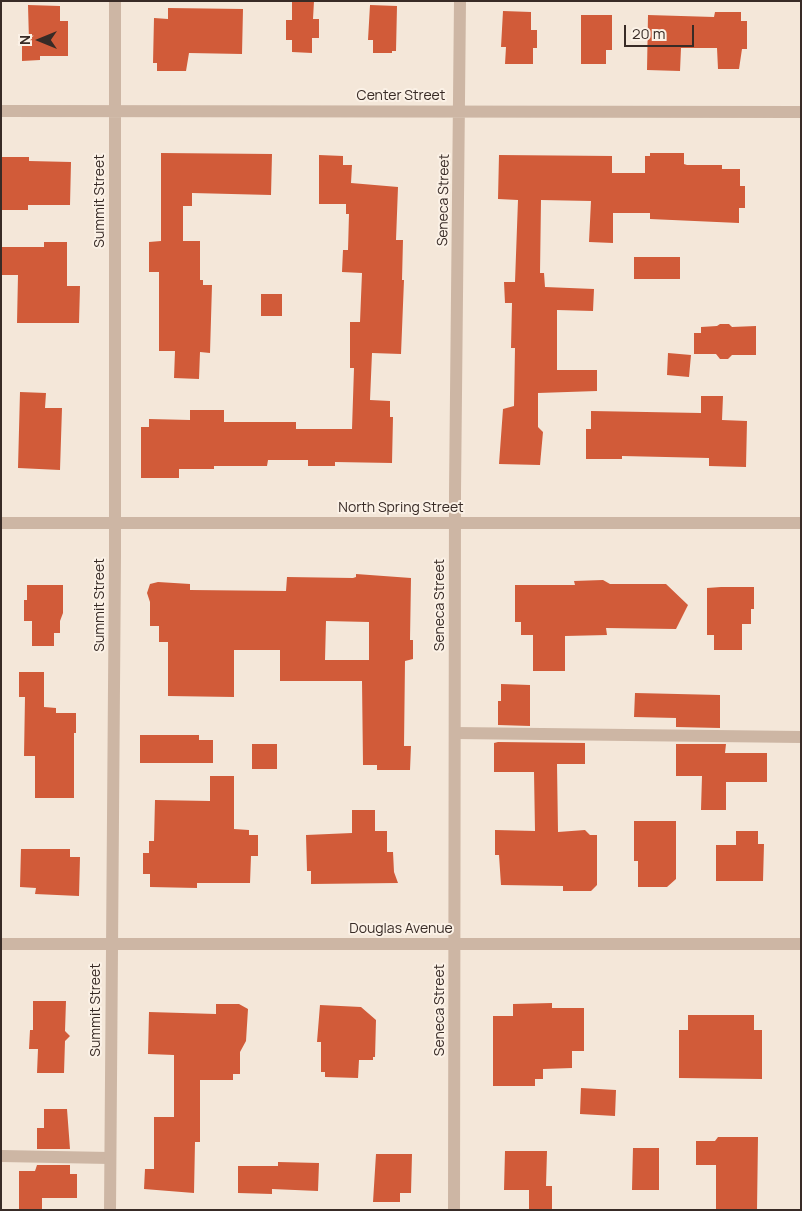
<!DOCTYPE html>
<style>
body{margin:0}
#map{position:relative;width:802px;height:1211px;overflow:hidden;background:#f4e7d9;font-family:Manrope,sans-serif}
canvas{display:block}
.frame{position:absolute;inset:0;border:2px solid #382b26;pointer-events:none}
.north{position:absolute;left:15px;top:15px;width:50px;height:50px;-webkit-text-stroke:4px #fbf1e6;paint-order:stroke;rotate:270deg;font-size:14px;font-weight:700;line-height:20px;text-align:center;color:#382b26}
.north::after{content:'';display:block;margin:auto;width:18px;height:22px;background:#382b26;clip-path:polygon(50% 0,100% 100%,50% 72%,0 100%)}
.scale{position:absolute;left:624px;top:25px;width:70px;height:22px;box-sizing:border-box;border:2px solid #382b26;border-top:0;padding-left:6px;font-size:15px;line-height:18px;white-space:nowrap;color:#382b26;-webkit-text-stroke:4px #fbf1e6;paint-order:stroke}
</style>
<div id="map">
<canvas width="802" height="1211"></canvas>
<div class="frame"></div>
<div class="north">N</div>
<div class="scale">20 m</div>
</div>
<script>
const ctx = document.querySelector('canvas').getContext('2d');
ctx.lineJoin = 'round';
function fill(path, color) {
  ctx.fillStyle = color;
  ctx.fill(path, 'evenodd');
}
function toPath(rows) {
  const path = new Path2D();
  for (const r of rows) {
    path.moveTo(r[0], r[1]);
    for (let i = 2; i < r.length; i += 2) path.lineTo(r[i], r[i + 1]);
  }
  return path;
}
function stroke(path, color, width, dash) {
  ctx.strokeStyle = color;
  ctx.lineWidth = width;
  ctx.lineCap = dash ? 'butt' : 'round';
  ctx.setLineDash(dash || []);
  ctx.stroke(path);
}
function label(font, color, halo, rows, align = 'center') {
  ctx.font = font + ' Manrope,sans-serif';
  ctx.lineWidth = 4;
  ctx.setLineDash([]);
  ctx.textBaseline = 'middle';
  ctx.strokeStyle = halo;
  ctx.fillStyle = color;
  for (const [text, x, y, turn = 0] of rows) {
    ctx.save();
    ctx.translate(x, y);
    ctx.rotate((+turn || 0) * Math.PI / 180);
    ctx.textAlign = isNaN(turn) ? turn : align;
    if (halo) ctx.strokeText(text, 0, 0);
    ctx.fillText(text, 0, 0);
    ctx.restore();
  }
}
fill(toPath([
 [292,1,314,1,313,19,319,19,319,38,312,38,312,53,292,52,292,40,286,40,286,20,292,20],
 [28,5,60,6,60,21,68,21,68,56,40,56,40,60,22,61,22,41,29,41],
 [370,5,397,6,396,51,392,51,392,53,373,53,373,40,368,40],
 [168,8,243,9,242,54,189,53,186,71,157,71,157,63,153,63,154,18,168,19],
 [503,11,531,12,531,30,537,30,537,48,533,48,533,64,505,64,506,47,501,47],
 [715,12,741,12,741,21,747,21,747,49,742,49,739,69,718,69,717,48,681,48,680,71,647,70,648,15,714,17],
 [581,15,612,15,612,50,606,50,606,64,581,64],
 [161,153,272,154,271,195,192,193,192,206,183,206,183,241,200,241,200,280,203,280,203,285,212,285,210,353,200,352,199,379,174,378,175,351,159,351,159,272,149,272,149,242,161,241],
 [650,153,684,153,684,164,687,165,722,165,722,169,740,169,740,186,745,186,745,208,739,208,739,223,650,219,650,213,613,213,613,243,589,242,591,201,541,200,540,273,544,273,545,287,594,289,593,311,557,310,557,370,597,370,597,391,538,393,538,427,543,432,540,465,499,464,503,409,514,406,515,348,511,348,512,303,505,303,504,282,515,282,518,200,498,199,499,155,612,156,612,173,645,173,645,156,650,156],
 [319,155,343,156,343,165,352,165,351,183,398,187,396,240,403,240,402,280,404,280,401,354,372,353,370,400,390,401,390,417,393,417,392,463,335,462,335,466,308,466,308,460,268,460,267,466,214,466,214,469,179,469,179,478,141,478,141,427,149,427,149,419,190,420,190,410,224,410,224,422,296,422,296,429,352,429,354,368,350,368,350,322,360,322,362,273,342,272,343,250,348,250,349,214,346,214,346,204,319,204],
 [1,157,29,157,29,161,71,162,70,205,28,205,28,210,1,210],
 [44,242,67,242,67,286,80,286,79,323,17,323,18,275,1,275,1,247,44,247],
 [634,257,680,257,680,279,634,279],
 [261,294,282,294,282,316,261,316],
 [720,324,729,324,732,327,756,326,756,355,732,355,728,359,720,359,716,354,694,354,694,333,701,333,701,327,717,326],
 [668,353,691,355,689,377,667,375],
 [20,392,46,393,45,408,62,408,60,470,18,468],
 [701,396,723,396,722,420,747,421,746,467,709,466,709,458,622,456,622,459,586,459,586,429,591,429,591,411,701,413],
 [356,574,411,578,410,640,413,640,413,659,405,661,404,746,411,746,410,770,377,770,377,765,363,765,362,681,280,681,280,650,234,650,234,697,168,696,168,642,159,642,159,626,150,626,150,602,147,593,150,584,158,582,190,584,190,590,286,591,287,577,353,578,356,577],
 [326,621,369,622,369,660,325,660],
 [603,580,610,584,666,584,688,605,676,629,606,628,607,635,565,636,565,671,533,671,533,635,521,635,521,622,515,622,515,585,575,585,574,581],
 [27,585,63,585,63,613,60,621,60,633,54,633,54,646,32,646,32,621,24,621,24,600,27,600],
 [721,587,754,587,754,609,751,609,751,624,742,624,742,650,714,650,714,635,707,635,707,588],
 [19,672,44,672,44,707,56,708,56,713,76,713,76,733,74,733,74,798,35,798,35,756,24,756,25,697,19,697],
 [501,684,530,685,530,726,498,725,498,701,501,701],
 [635,693,720,695,720,728,676,727,676,718,634,717],
 [140,735,199,735,199,740,213,740,213,763,140,763],
 [498,742,585,743,585,764,557,764,558,832,585,830,590,835,597,835,597,885,591,891,563,891,563,886,501,885,499,855,495,855,495,830,535,831,534,772,494,772,494,743],
 [252,744,277,744,277,769,252,769],
 [676,744,726,744,725,753,767,753,767,782,726,782,726,810,701,810,702,776,676,776],
 [210,776,234,776,234,829,249,830,249,835,258,835,258,856,251,856,250,883,197,883,197,888,150,887,150,874,143,874,143,853,149,853,149,841,154,841,155,800,210,801],
 [352,810,375,810,375,831,387,831,387,852,393,852,394,872,398,883,311,884,311,871,307,871,306,835,352,833],
 [634,821,676,821,676,879,667,887,638,887,638,861,634,861],
 [736,831,758,831,758,844,764,844,763,881,716,881,716,845,736,845],
 [21,849,70,849,70,857,80,857,79,896,35,894,36,888,20,887],
 [33,1001,66,1001,65,1031,70,1036,65,1041,64,1073,37,1073,38,1049,29,1049,30,1030,33,1030],
 [552,1003,552,1008,584,1008,584,1051,572,1051,572,1068,543,1069,543,1079,535,1079,535,1086,493,1086,493,1016,513,1016,513,1004],
 [216,1004,239,1004,248,1009,246,1041,240,1052,240,1074,233,1074,233,1080,200,1080,200,1142,195,1142,194,1193,144,1189,145,1169,154,1169,154,1117,174,1117,174,1055,148,1054,149,1012,216,1014],
 [320,1005,361,1007,376,1020,375,1057,373,1057,373,1060,359,1060,358,1078,325,1077,325,1072,321,1072,321,1042,317,1042],
 [688,1015,754,1015,754,1030,762,1030,762,1079,679,1078,679,1030,688,1030],
 [581,1088,616,1090,615,1116,580,1114],
 [44,1109,67,1109,70,1149,37,1149,37,1128,44,1128],
 [718,1137,758,1137,757,1210,716,1210,716,1165,696,1165,696,1141,715,1141],
 [633,1148,659,1148,659,1190,632,1190],
 [505,1151,547,1151,546,1186,552,1186,552,1210,529,1210,529,1190,504,1190],
 [376,1154,412,1154,411,1193,400,1193,400,1202,373,1202],
 [278,1162,319,1163,318,1191,272,1189,272,1194,238,1193,238,1166,278,1166],
 [37,1165,70,1165,70,1174,77,1174,77,1198,42,1198,42,1210,19,1210,19,1171,35,1171]
]), '#d15b39');
stroke(toPath([
 [455,733,801,737],
 [1,1156,110,1158]
]), '#cdb6a4', 12);
stroke(toPath([
 [1,111,801,112],
 [1,523,801,523],
 [1,944,801,944],
 [110,1210,115,556,115,1],
 [454,1210,455,492,460,1]
]), '#cdb6a4', 12);
label('14px', '#382b26', '#fbf1e6', [
 ["Center Street",401,96],
 ["Seneca Street",444,200,-89],
 ["Summit Street",100,201,-90],
 ["North Spring Street",401,508],
 ["Summit Street",100,605,-90],
 ["Seneca Street",440,605,-90],
 ["Douglas Avenue",401,929],
 ["Summit Street",96,1010,-90],
 ["Seneca Street",440,1010,-90]
]);
</script>
